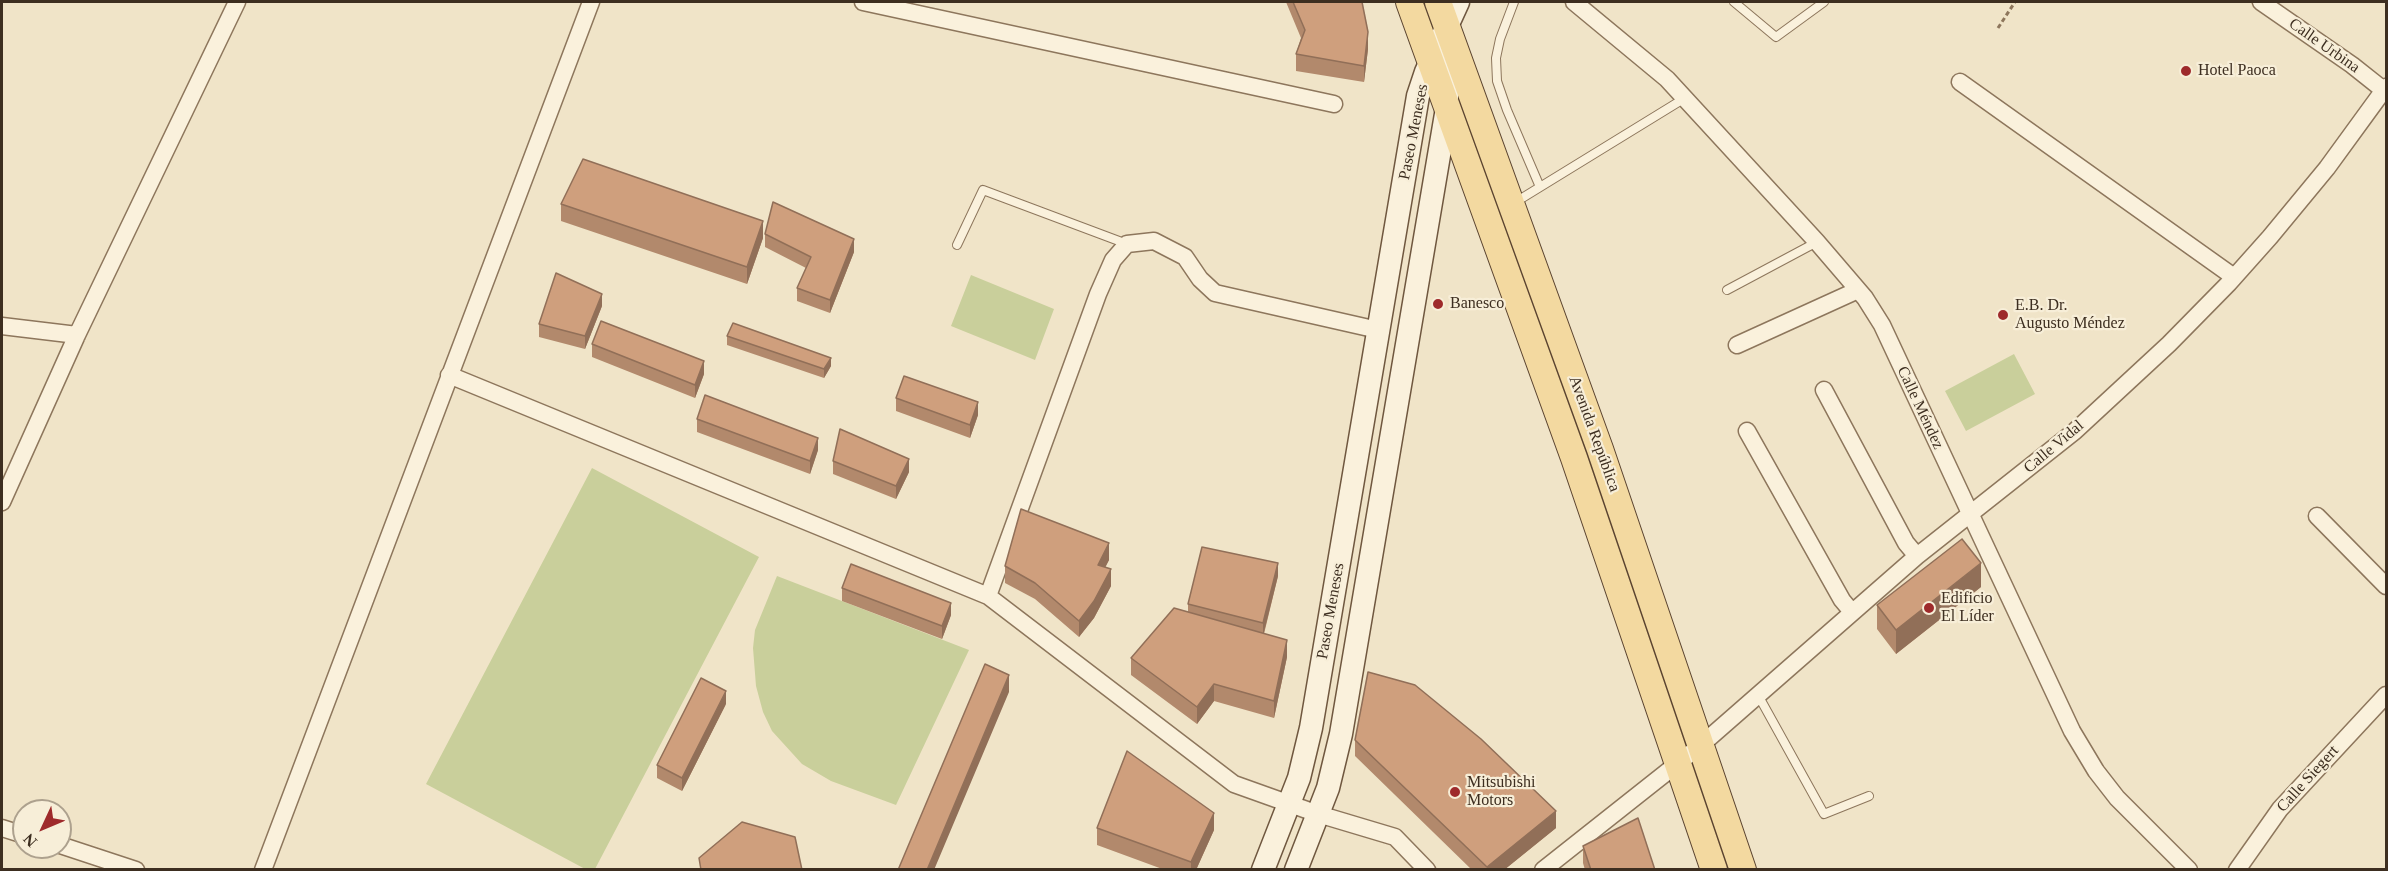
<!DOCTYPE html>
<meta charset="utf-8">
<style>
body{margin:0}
#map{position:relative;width:2388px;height:871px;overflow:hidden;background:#f0e4c8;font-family:Georgia,serif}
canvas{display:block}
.frame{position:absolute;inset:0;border:3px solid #3d2e20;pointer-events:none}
.north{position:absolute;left:12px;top:799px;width:60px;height:60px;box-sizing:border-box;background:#f7eed8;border:2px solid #ada18e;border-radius:50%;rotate:226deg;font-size:16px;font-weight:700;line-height:24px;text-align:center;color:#3d2e20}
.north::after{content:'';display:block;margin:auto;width:21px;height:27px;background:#9e2a2b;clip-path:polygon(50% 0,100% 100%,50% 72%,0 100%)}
</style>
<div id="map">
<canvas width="2388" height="871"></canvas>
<div class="frame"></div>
<div class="north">N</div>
</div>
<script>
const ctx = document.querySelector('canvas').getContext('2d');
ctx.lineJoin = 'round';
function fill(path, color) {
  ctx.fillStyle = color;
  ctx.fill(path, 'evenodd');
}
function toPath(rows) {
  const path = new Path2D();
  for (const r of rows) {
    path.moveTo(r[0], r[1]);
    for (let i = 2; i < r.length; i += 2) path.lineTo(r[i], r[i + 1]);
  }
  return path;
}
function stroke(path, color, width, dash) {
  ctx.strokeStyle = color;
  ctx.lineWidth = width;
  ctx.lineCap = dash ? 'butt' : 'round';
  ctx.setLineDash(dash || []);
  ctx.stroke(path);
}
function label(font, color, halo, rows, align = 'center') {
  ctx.font = font + ' Georgia,serif';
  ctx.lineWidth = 4.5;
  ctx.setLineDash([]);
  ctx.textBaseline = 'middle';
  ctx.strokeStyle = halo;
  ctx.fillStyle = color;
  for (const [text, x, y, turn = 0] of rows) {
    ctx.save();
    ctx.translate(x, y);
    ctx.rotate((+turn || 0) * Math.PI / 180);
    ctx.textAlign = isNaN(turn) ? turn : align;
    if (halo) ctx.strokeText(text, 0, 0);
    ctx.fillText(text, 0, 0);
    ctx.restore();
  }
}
fill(toPath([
 [971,275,1054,309,1035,360,951,326],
 [2014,354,2035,394,1966,431,1945,391],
 [592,468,759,557,595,869,587,870,426,784],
 [777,576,969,650,896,805,831,781,802,764,772,731,763,712,756,686,753,648,755,630]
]), '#c9cf9b');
const lane = toPath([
 [1514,2,1500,39,1496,58,1497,81,1507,110,1540,187],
 [1734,2,1776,37,1824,2],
 [1514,203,1685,98],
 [957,245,983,190,1127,244],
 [1727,290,1817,242],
 [1758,695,1824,814,1869,796]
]);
const street = toPath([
 [863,2,1334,104],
 [1574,2,1667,79,1817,242,1865,298,1882,325,2072,731,2096,771,2117,798,2189,870],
 [2261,2,2352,65,2386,92],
 [1960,82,2234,277],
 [2,326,77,335],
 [1737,345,1858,290],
 [449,375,988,596,1234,784,1318,814,1395,837,1427,870],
 [1824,390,1906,543,1917,556],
 [1747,431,1842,600,1852,612],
 [2,502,77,335,237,2],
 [2317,516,2386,586],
 [988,596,1098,294,1113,260,1127,244,1154,241,1185,257,1200,279,1215,293,1378,330],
 [2,828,24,835],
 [60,845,136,870],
 [263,870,591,2],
 [1543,870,1701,745,1917,556,2075,431,2169,344,2229,283,2270,237,2327,168,2386,87],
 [2237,870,2280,809,2386,695]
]);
const secondary = toPath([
 [1263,870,1299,778,1311,728,1418,96,1426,72,1458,2],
 [1296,870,1328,788,1341,734,1447,108,1447,34]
]);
const primary = toPath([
 [1409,2,1574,458,1714,870],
 [1438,2,1600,449,1743,870]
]);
stroke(lane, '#8d765c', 10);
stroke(street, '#8d765c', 19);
stroke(secondary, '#6f573f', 25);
stroke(primary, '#5b4430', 28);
stroke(toPath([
 [1998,28,2015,2]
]), '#8d765c', 3, [4.5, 3]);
stroke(lane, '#faf1dc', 8);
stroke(street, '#faf1dc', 16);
stroke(secondary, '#faf1dc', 22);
stroke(primary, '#f3d9a0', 26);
fill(toPath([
 [1286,2,1362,2,1368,49,1364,82,1296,71,1296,54,1301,38],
 [561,204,763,238,747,284,561,221],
 [765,234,854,252,830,313,797,301,797,288,806,268,765,247],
 [602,306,585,349,539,337,539,324],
 [727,336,831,366,824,378,727,345],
 [592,344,704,374,695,398,592,357],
 [896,398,978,415,970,438,896,411],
 [697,419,818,450,810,474,697,432],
 [833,461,909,472,896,499,833,474],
 [1109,560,1105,567,1111,586,1094,618,1079,637,1035,599,1005,583,1005,566],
 [1278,576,1264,634,1287,657,1274,718,1214,701,1197,724,1131,675,1131,658,1188,612,1188,604],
 [1981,587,1896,654,1877,629,1877,605],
 [842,588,951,615,942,639,842,601],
 [726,704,682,791,657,778,657,765],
 [1355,740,1556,828,1504,870,1472,870,1355,756],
 [1097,828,1214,830,1196,870,1165,870,1097,845],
 [1583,846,1655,870,1585,870,1583,863]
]), '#b2896c');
fill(toPath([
 [1368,32,1368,49,1364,82,1364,66],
 [763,221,763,238,747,284,747,267],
 [854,239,854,252,830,313,830,300],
 [602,294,602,306,585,349,585,336],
 [831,358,831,366,824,378,824,369],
 [704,361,704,374,695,398,695,385],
 [978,402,978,415,970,438,970,425],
 [818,438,818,450,810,474,810,461],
 [909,459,909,472,896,499,896,486],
 [1109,543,1109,560,1098,582,1098,565],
 [1278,563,1278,576,1263,636,1263,623],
 [1981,563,1981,587,1896,654,1896,630],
 [1111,569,1111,586,1094,618,1079,637,1079,621],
 [951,603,951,615,942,639,942,626],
 [1287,640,1287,657,1274,718,1274,701],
 [1009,675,1009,692,934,870,927,870],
 [1214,684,1214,701,1197,724,1197,707],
 [726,691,726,704,682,791,682,778],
 [1556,811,1556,828,1504,870,1487,870,1487,867],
 [1214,813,1214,830,1196,870,1191,870,1191,862]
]), '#916f58');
const building = toPath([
 [1293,2,1362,2,1368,32,1364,66,1296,54,1305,30,1293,2],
 [583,159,763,221,747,267,561,204,583,159],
 [773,202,854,239,830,300,797,288,811,257,765,234,773,202],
 [556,273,602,294,585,336,539,324,556,273],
 [601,321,704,361,695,385,592,344,601,321],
 [733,323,831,358,824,369,727,336,733,323],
 [904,376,978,402,970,425,896,398,904,376],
 [705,395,818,438,810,461,697,419,705,395],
 [840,429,909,459,896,486,833,461,840,429],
 [1021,509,1109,543,1098,565,1111,569,1094,601,1079,621,1035,583,1005,566,1021,509],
 [1962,539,1981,563,1896,630,1877,605,1962,539],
 [1202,547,1278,563,1263,623,1188,604,1202,547],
 [851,564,951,603,942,626,842,588,851,564],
 [1174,608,1287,640,1274,701,1214,684,1197,707,1131,658,1174,608],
 [985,664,1009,675,927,870,898,870,985,664],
 [1368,672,1415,685,1481,739,1556,811,1487,867,1355,740,1368,672],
 [701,678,726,691,682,778,657,765,701,678],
 [1127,751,1214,813,1191,862,1097,828,1127,751],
 [1638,818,1655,870,1591,870,1583,846,1638,818],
 [742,822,795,837,802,870,701,870,699,858,742,822]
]);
fill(building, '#cf9f7d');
stroke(building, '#916f58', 1.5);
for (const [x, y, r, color] of [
 [2186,71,6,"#9e2a2b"],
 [1438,304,6,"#9e2a2b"],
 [2003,315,6,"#9e2a2b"],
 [1929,608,6,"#9e2a2b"],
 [1455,792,6,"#9e2a2b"]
]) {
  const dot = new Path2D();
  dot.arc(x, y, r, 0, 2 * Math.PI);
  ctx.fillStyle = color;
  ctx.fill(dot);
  stroke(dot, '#f7eed8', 2);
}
label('16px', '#3d2e20', '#f7eed8', [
 ["Calle Urbina",2324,46,35],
 ["Paseo Meneses",1414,132,-79],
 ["Calle Méndez",1920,408,65],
 ["Avenida República",1594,434,70],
 ["Calle Vidal",2054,447,-40],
 ["Paseo Meneses",1331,611,-80],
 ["Calle Siegert",2308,779,-48]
]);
label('16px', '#3d2e20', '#f7eed8', [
 ["Hotel Paoca",2198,71],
 ["Banesco",1450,304],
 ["E.B. Dr.",2015,306],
 ["Augusto Méndez",2015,324],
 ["Edificio",1941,599],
 ["El Líder",1941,617],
 ["Mitsubishi",1467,783],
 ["Motors",1467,801]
], 'left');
</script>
